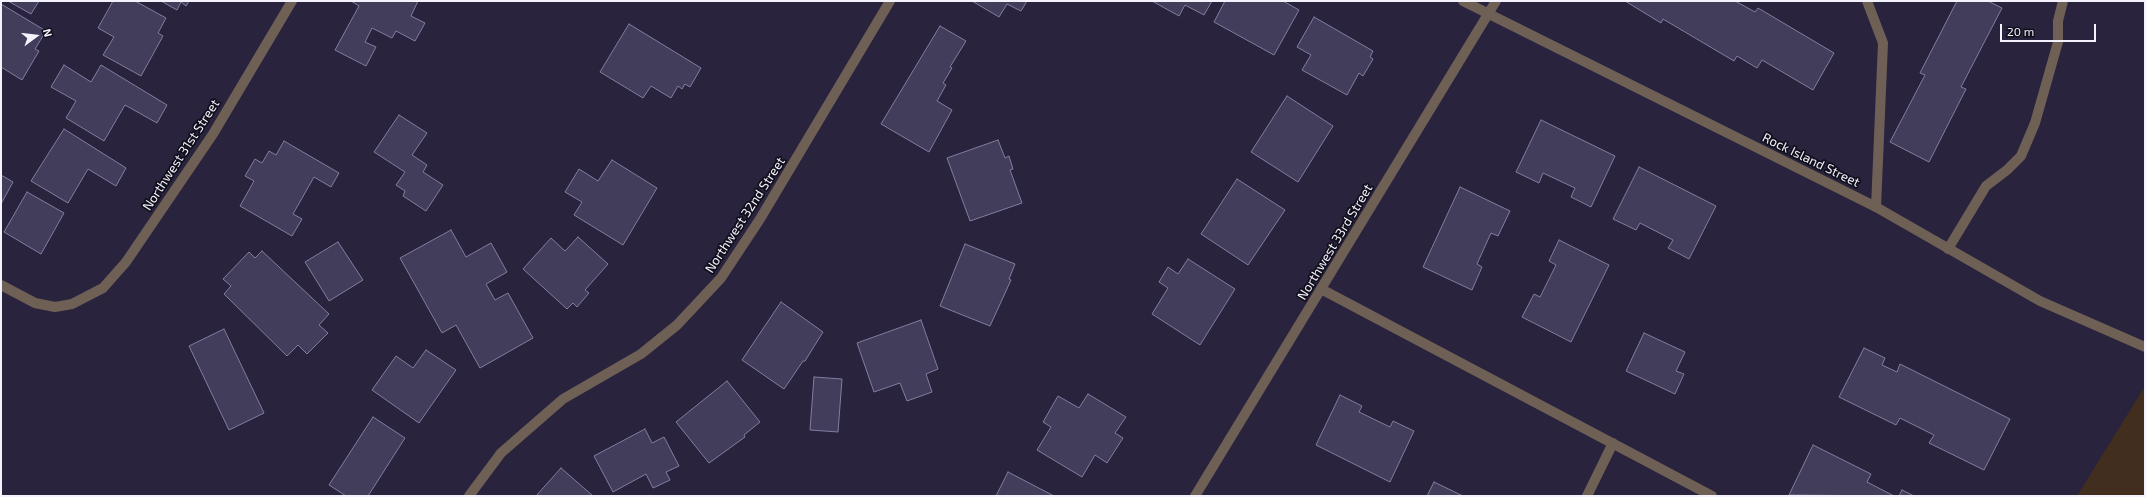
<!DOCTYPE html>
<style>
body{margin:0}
#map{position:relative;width:2146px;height:497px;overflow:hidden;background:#29233e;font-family:"Exo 2",sans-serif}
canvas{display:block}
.frame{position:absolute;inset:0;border:2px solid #f3f2fd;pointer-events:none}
.north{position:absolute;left:16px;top:16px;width:40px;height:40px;-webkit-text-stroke:3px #110f1b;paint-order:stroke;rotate:75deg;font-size:11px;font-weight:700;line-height:16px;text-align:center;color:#f3f2fd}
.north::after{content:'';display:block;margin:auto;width:14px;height:18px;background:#f3f2fd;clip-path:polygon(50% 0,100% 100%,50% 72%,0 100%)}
.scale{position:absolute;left:2000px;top:24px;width:96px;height:18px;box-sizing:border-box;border:2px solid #f3f2fd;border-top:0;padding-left:5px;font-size:12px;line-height:14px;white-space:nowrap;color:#f3f2fd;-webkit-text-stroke:3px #110f1b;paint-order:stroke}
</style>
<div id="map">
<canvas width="2146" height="497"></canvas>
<div class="frame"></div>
<div class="north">N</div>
<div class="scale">20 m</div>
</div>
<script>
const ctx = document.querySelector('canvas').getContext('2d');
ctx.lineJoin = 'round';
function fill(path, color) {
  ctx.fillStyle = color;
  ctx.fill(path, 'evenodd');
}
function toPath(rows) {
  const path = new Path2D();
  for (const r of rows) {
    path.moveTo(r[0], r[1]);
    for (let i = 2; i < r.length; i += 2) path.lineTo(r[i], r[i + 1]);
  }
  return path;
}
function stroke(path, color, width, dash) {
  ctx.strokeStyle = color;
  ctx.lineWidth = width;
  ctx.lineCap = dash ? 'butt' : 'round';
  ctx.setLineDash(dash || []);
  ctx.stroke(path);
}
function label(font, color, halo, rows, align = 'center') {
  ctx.font = font + ' "Exo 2",sans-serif';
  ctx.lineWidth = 3.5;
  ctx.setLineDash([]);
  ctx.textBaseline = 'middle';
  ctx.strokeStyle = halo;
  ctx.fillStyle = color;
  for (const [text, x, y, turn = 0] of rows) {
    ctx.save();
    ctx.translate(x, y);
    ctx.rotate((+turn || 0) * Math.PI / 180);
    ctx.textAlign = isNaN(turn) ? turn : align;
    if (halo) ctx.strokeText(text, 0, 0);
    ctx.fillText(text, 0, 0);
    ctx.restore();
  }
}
fill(toPath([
 [2145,386,2145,496,2077,496]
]), '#412e1f');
const building = toPath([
 [8,1,39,1,31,14,8,1],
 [113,1,135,1,166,18,158,33,163,36,141,76,103,55,114,37,98,28,113,1],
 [161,1,189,1,186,6,181,2,177,10,161,1],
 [351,1,418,1,411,16,425,23,415,41,396,31,392,38,372,28,365,42,376,47,366,66,335,50,359,6,351,1],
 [972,1,1027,1,1021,11,1007,4,999,17,972,1],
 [1152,1,1212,1,1204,15,1185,5,1179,16,1152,1],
 [1225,1,1283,1,1299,10,1274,55,1214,22,1225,1],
 [1625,1,1735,1,1755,12,1758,8,1834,53,1813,90,1762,60,1757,68,1737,56,1734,61,1663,19,1661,23,1625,1],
 [1957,1,1988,1,2002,8,1961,87,1966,89,1929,162,1890,142,1925,75,1920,73,1957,1],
 [1,4,46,31,35,49,39,51,22,80,1,67,1,4],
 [1314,17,1373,51,1370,57,1373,59,1363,76,1359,73,1347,95,1302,70,1311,55,1297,47,1314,17],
 [629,24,701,68,690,87,685,84,682,89,678,86,671,98,651,86,643,98,600,72,629,24],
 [940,26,966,41,950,67,952,68,943,83,946,85,937,101,952,110,929,152,881,124,940,26],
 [64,65,91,82,101,65,167,105,157,123,125,105,104,141,66,118,76,101,51,87,64,65],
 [1287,96,1333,126,1298,182,1251,152,1287,96],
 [399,115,427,133,412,155,427,165,423,172,443,185,426,211,403,196,405,191,396,185,405,172,374,152,399,115],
 [1541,120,1615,156,1591,207,1571,197,1575,188,1543,173,1539,183,1516,172,1541,120],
 [64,129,126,168,116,186,88,169,68,203,31,181,64,129],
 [998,140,1005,158,1009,156,1013,169,1010,170,1022,203,970,221,947,158,998,140],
 [284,141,339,173,331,187,314,177,293,214,302,219,292,236,240,206,254,181,245,176,255,159,262,163,269,151,276,155,284,141],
 [612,160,657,188,623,245,574,215,582,202,565,192,579,169,598,181,612,160],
 [1639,167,1716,206,1689,259,1668,248,1673,240,1640,223,1636,230,1613,219,1639,167],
 [1,175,13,182,1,204,1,175],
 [1237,179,1285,210,1248,265,1201,234,1237,179],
 [1460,187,1510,211,1498,236,1491,233,1477,264,1482,267,1472,290,1423,267,1460,187],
 [27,192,64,213,41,254,4,232,27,192],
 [451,230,466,257,491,243,507,272,486,284,495,300,508,293,533,338,480,368,456,325,442,333,400,258,451,230],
 [578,237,608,264,585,290,589,293,577,307,573,303,567,309,523,269,551,238,565,251,578,237],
 [1559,240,1609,265,1571,342,1522,317,1534,294,1540,297,1556,265,1549,261,1559,240],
 [338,242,363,280,329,301,305,262,338,242],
 [965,244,1015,264,1009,279,1011,280,990,326,940,306,965,244],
 [262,251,329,314,319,325,328,333,307,354,298,345,287,356,224,294,231,286,223,279,249,252,255,258,262,251],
 [1188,259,1235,289,1200,345,1152,314,1168,288,1159,282,1168,267,1178,274,1188,259],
 [781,302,823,332,805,361,803,361,784,389,742,360,781,302],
 [921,320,938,369,926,374,932,392,907,401,900,383,874,392,857,343,921,320],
 [224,329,264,413,229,430,189,346,224,329],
 [1644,333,1685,352,1676,371,1684,374,1675,394,1626,371,1644,333],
 [1864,348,1885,358,1882,365,1897,372,1900,364,2010,419,1984,470,1929,443,1934,435,1900,418,1896,425,1839,397,1864,348],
 [426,350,456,370,419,423,372,390,396,356,413,368,426,350],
 [814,377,842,379,838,432,810,430,814,377],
 [727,381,760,422,744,435,745,437,709,463,676,422,727,381],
 [1088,394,1126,417,1115,433,1123,438,1107,463,1095,455,1082,477,1037,450,1051,427,1043,422,1058,396,1079,408,1088,394],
 [1340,395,1362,406,1359,412,1390,427,1393,421,1414,431,1390,482,1316,445,1340,395],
 [373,417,405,438,368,496,346,496,329,485,373,417],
 [645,429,652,443,664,437,679,466,666,472,670,480,653,488,646,474,613,492,594,456,645,429],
 [1813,445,1871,474,1867,482,1894,496,1789,495,1813,445],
 [561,468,593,496,536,496,561,468],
 [1008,472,1054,496,996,496,1008,472],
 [1434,482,1463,496,1427,496,1434,482],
 [1902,490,1914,496,1899,496,1902,490]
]);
fill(building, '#423d5a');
stroke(building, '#837e9f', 1);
stroke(toPath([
 [1867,1,1883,43,1876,207],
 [1948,249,1986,186,2007,170,2021,156,2035,123,2058,42,2058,21,2063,1],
 [1321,289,1712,496],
 [1587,496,1613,443]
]), '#6f6055', 10);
stroke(toPath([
 [1463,1,1876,207,2040,301,2145,347],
 [1,285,35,303,55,307,72,304,103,288,126,262,213,134,292,1],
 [469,496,501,453,563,399,641,354,677,325,721,278,760,219,890,1],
 [1195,496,1496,1]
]), '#6f6055', 10);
label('13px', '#f3f2fd', '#110f1b', [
 ["Northwest 31st Street",181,155,-57],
 ["Rock Island Street",1811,160,26],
 ["Northwest 32nd Street",745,215,-57],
 ["Northwest 33rd Street",1335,242,-59]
]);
</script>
